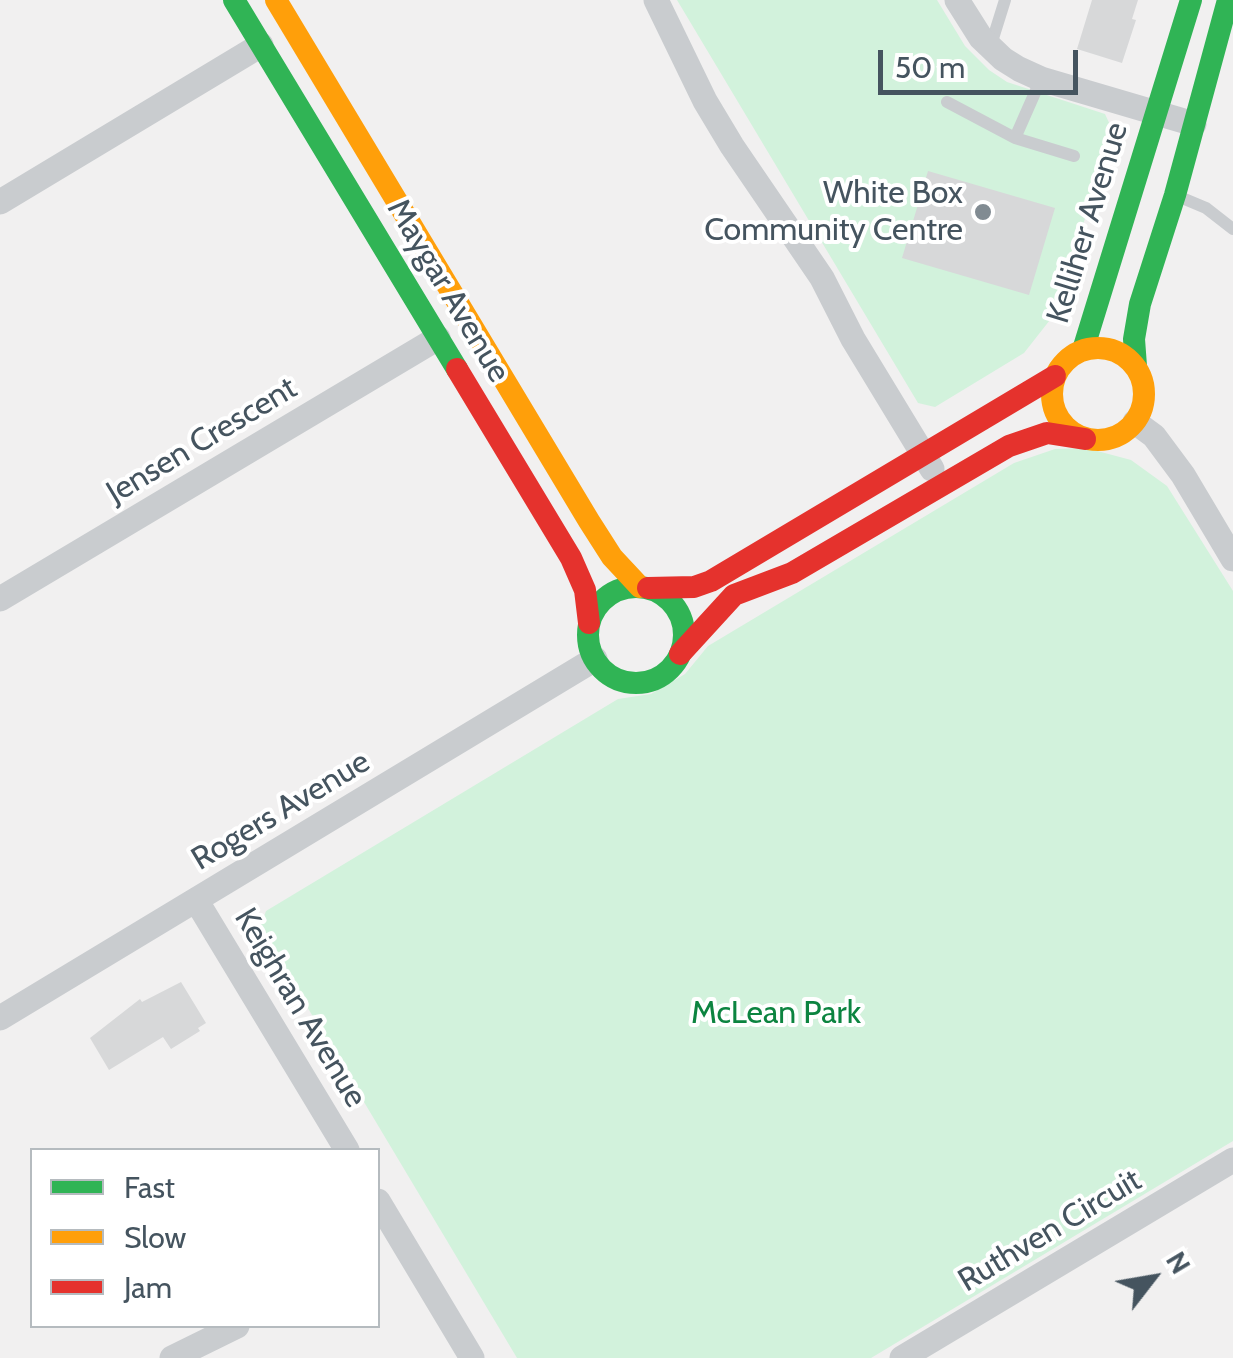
<!DOCTYPE html>
<style>
body{margin:0}
#map{position:relative;width:1233px;height:1358px;overflow:hidden;background:#f1f0f0;font-family:Cabin,sans-serif}
canvas{display:block}
.legend{position:absolute;left:30px;top:1148px;width:350px;height:180px;box-sizing:border-box;background:#fff;border:2px solid #b5bbbf;margin:0;padding:12px 18px;list-style:none;font-size:30px;color:#45545f}
.legend li{display:flex;align-items:center;gap:20px;height:50px}
.legend b{width:50px;border:2px solid #b5bbbf}
.north{position:absolute;left:1103px;top:1228px;width:100px;height:100px;-webkit-text-stroke:8px #fff;paint-order:stroke;rotate:59deg;font-size:28px;font-weight:700;line-height:40px;text-align:center;color:#45545f}
.north::after{content:'';display:block;margin:auto;width:35px;height:45px;background:#45545f;clip-path:polygon(50% 0,100% 100%,50% 72%,0 100%)}
.scale{position:absolute;left:878px;top:50px;width:200px;height:45px;box-sizing:border-box;border:5px solid #45545f;border-top:0;padding-left:12px;font-size:30px;line-height:35px;white-space:nowrap;color:#45545f;-webkit-text-stroke:8px #fff;paint-order:stroke}
</style>
<div id="map">
<canvas width="1233" height="1358"></canvas>
<ul class="legend">
<li><b style="height:12px;background:#30b455"></b>Fast</li>
<li><b style="height:12px;background:#ff9f0a"></b>Slow</li>
<li><b style="height:12px;background:#e5322d"></b>Jam</li>
</ul>
<div class="north">N</div>
<div class="scale">50 m</div>
</div>
<script>
const ctx = document.querySelector('canvas').getContext('2d');
ctx.lineJoin = 'round';
function fill(path, color) {
  ctx.fillStyle = color;
  ctx.fill(path, 'evenodd');
}
function toPath(rows) {
  const path = new Path2D();
  for (const r of rows) {
    if (r.length === 3) {
      path.moveTo(r[0] + r[2], r[1]);
      path.arc(r[0], r[1], r[2], 0, 2 * Math.PI);
      continue;
    }
    path.moveTo(r[0], r[1]);
    for (let i = 2; i < r.length; i += 2) path.lineTo(r[i], r[i + 1]);
  }
  return path;
}
function stroke(path, color, width, dash) {
  ctx.strokeStyle = color;
  ctx.lineWidth = width;
  ctx.lineCap = dash ? 'butt' : 'round';
  ctx.setLineDash(dash || []);
  ctx.stroke(path);
}
function label(font, color, halo, rows, align = 'center') {
  ctx.font = font + ' Cabin,sans-serif';
  ctx.lineWidth = 8;
  ctx.setLineDash([]);
  ctx.textBaseline = 'middle';
  ctx.strokeStyle = halo;
  ctx.fillStyle = color;
  for (const [text, x, y, turn = 0] of rows) {
    ctx.save();
    ctx.translate(x, y);
    ctx.rotate((+turn || 0) * Math.PI / 180);
    ctx.textAlign = isNaN(turn) ? turn : align;
    if (halo) ctx.strokeText(text, 0, 0);
    ctx.fillText(text, 0, 0);
    ctx.restore();
  }
}
fill(toPath([
 [677,0,937,0,965,46,989,70,1007,82,1105,114,1112,129,1057,311,1024,353,935,407,918,403],
 [1086,448,1131,460,1167,486,1233,591,1233,1141,871,1358,517,1358,260,928,266,911,618,699,651,694,685,674,708,646,1014,463,1055,449]
]), '#d2f2dc');
fill(toPath([
 [1092,0,1138,0,1132,19,1136,20,1122,63,1077,49],
 [928,171,1055,208,1029,295,902,258],
 [181,982,206,1023,198,1028,200,1031,171,1049,163,1037,109,1070,90,1038,140,999,142,1002]
]), '#d7d8d9');
stroke(toPath([
 [990,48,1005,0],
 [947,102,1015,138,1041,79],
 [1015,138,1074,156],
 [1175,195,1206,208,1233,229]
]), '#c9cccf', 12);
stroke(toPath([
 [656,0,705,101,732,146,822,278,853,339,932,469],
 [957,0,981,38,1003,59,1019,69,1041,79,1194,124],
 [0,202,261,45],
 [1135,422,1154,436,1183,475,1233,559],
 [0,599,438,338],
 [196,900,347,1150],
 [0,1018,595,659],
 [378,1201,472,1358],
 [172,1358,237,1326],
 [902,1358,1233,1160]
]), '#c9cccf', 25);
stroke(toPath([
 [234,0,457,369],
 [1083,350,1191,0],
 [1136,366,1134,339,1140,304,1175,195,1228,0],
 [636,635,48]
]), '#30b455', 22);
stroke(toPath([
 [276,0,589,521,612,557,640,587],
 [1098,394,46]
]), '#ff9f0a', 22);
stroke(toPath([
 [457,369,571,558,585,590,589,623],
 [648,588,694,587,711,581,1055,376],
 [680,654,734,595,792,573,1009,446,1047,433,1085,439]
]), '#e5322d', 22);
for (const [x, y, r, color] of [
 [983,212,10,"#818b92"]
]) {
  const dot = new Path2D();
  dot.arc(x, y, r, 0, 2 * Math.PI);
  ctx.fillStyle = color;
  ctx.fill(dot);
  stroke(dot, '#fff', 4);
}
label('32px', '#45545f', '#fff', [
 ["White Box",963,194],
 ["Community Centre",963,231]
], 'right');
label('32px', '#45545f', '#fff', [
 ["Kelliher Avenue",1088,223,-73],
 ["Maygar Avenue",448,291,59],
 ["Jensen Crescent",202,441,-31],
 ["Rogers Avenue",281,811,-31],
 ["Keighran Avenue",300,1008,59],
 ["Ruthven Circuit",1050,1231,-31]
]);
label('32px', '#0c8440', '#fff', [
 ["McLean Park",776,1014]
]);
</script>
